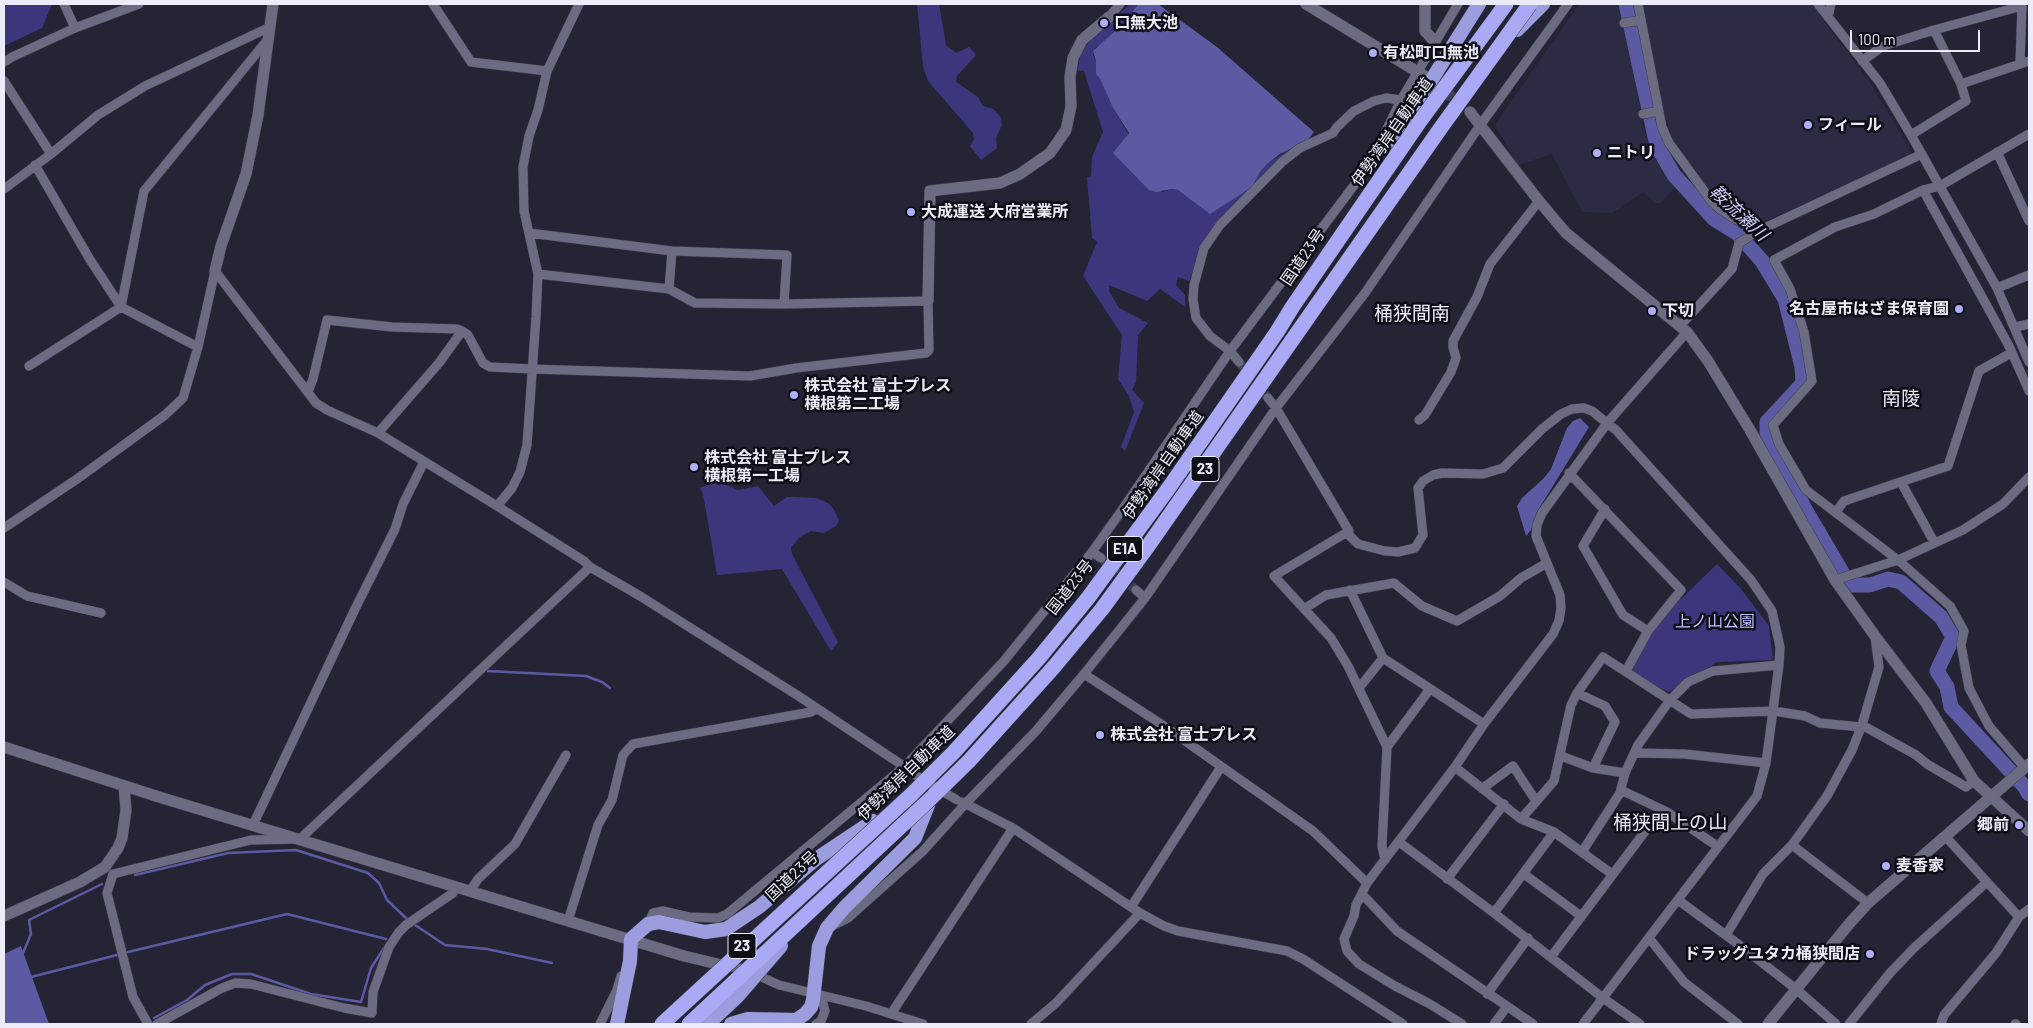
<!DOCTYPE html>
<meta charset="utf-8">
<style>
body{margin:0}
#map{position:relative;width:2033px;height:1028px;overflow:hidden;background:#242435;font-family:Barlow,sans-serif}
canvas{display:block}
.frame{position:absolute;inset:0;border:5px solid #ebecf7;pointer-events:none}
.scale{position:absolute;left:1850px;top:30px;width:130px;height:22px;box-sizing:border-box;border:2px solid #ebecf7;border-top:0;padding-left:6px;font-size:15px;line-height:18px;white-space:nowrap;color:#ebecf7;-webkit-text-stroke:4px #0e0e16;paint-order:stroke}
</style>
<div id="map">
<canvas width="2033" height="1028"></canvas>
<div class="frame"></div>
<div class="scale">100 m</div>
</div>
<script>
const ctx = document.querySelector('canvas').getContext('2d');
ctx.lineJoin = 'round';
function fill(path, color) {
  ctx.fillStyle = color;
  ctx.fill(path, 'evenodd');
}
function toPath(rows) {
  const path = new Path2D();
  for (const r of rows) {
    path.moveTo(r[0], r[1]);
    for (let i = 2; i < r.length; i += 2) path.lineTo(r[i], r[i + 1]);
  }
  return path;
}
function stroke(path, color, width, dash) {
  ctx.strokeStyle = color;
  ctx.lineWidth = width;
  ctx.lineCap = dash ? 'butt' : 'round';
  ctx.setLineDash(dash || []);
  ctx.stroke(path);
}
function label(font, color, halo, rows, align = 'center') {
  ctx.font = font + ' Barlow,"Noto Sans JP",sans-serif';
  ctx.lineWidth = 5;
  ctx.setLineDash([]);
  ctx.textBaseline = 'middle';
  ctx.strokeStyle = halo;
  ctx.fillStyle = color;
  for (const [text, x, y, turn = 0] of rows) {
    ctx.save();
    ctx.translate(x, y);
    ctx.rotate((+turn || 0) * Math.PI / 180);
    ctx.textAlign = isNaN(turn) ? turn : align;
    if (halo) ctx.strokeText(text, 0, 0);
    ctx.fillText(text, 0, 0);
    ctx.restore();
  }
}
fill(toPath([
 [1579,4,1620,4,1631,51,1642,122,1651,151,1663,171,1676,186,1661,203,1655,203,1643,192,1612,213,1582,212,1552,154,1518,165,1495,125],
 [1642,4,1813,4,1825,23,1870,82,1911,151,1909,156,1757,225,1737,215,1714,198,1675,146,1664,114]
]), '#2b2c43');
fill(toPath([
 [4,4,52,4,42,28,4,46],
 [917,4,939,4,946,45,956,53,969,47,976,55,957,76,956,82,978,97,983,106,993,109,1000,116,1002,125,996,138,997,148,981,160,970,146,974,139,973,133,928,81,923,66],
 [1130,4,1137,5,1131,15,1104,43,1095,48,1093,55,1096,61,1096,74,1100,79,1113,108,1162,192,1172,189,1178,190,1223,204,1252,187,1260,172,1267,164,1290,149,1201,250,1189,281,1178,277,1176,285,1185,295,1185,307,1160,289,1147,301,1109,285,1109,291,1119,308,1148,323,1138,335,1136,382,1132,390,1144,403,1125,451,1121,447,1134,412,1129,396,1118,379,1122,335,1083,276,1097,242,1092,238,1087,177,1091,176,1092,157,1103,132,1084,71,1077,70,1081,54,1090,40],
 [717,481,738,490,758,486,774,506,787,497,794,497,816,498,828,503,833,508,839,520,836,526,824,533,811,531,800,537,791,547,792,554,838,642,831,651,782,569,717,575,703,494,700,488],
 [1717,564,1741,589,1769,626,1773,660,1717,662,1669,692,1626,671,1648,631]
]), '#3c377c');
fill(toPath([
 [1138,4,1158,4,1217,47,1314,132,1307,141,1280,154,1267,164,1260,172,1252,187,1210,214,1178,190,1172,189,1156,192,1149,190,1113,153,1129,133,1113,108,1100,79,1096,74,1096,61,1093,51,1127,20],
 [1580,418,1589,427,1537,512,1531,530,1526,536,1517,506,1522,498,1544,478,1551,469,1567,428,1573,421],
 [21,946,32,977,49,1024,4,1024,4,954]
]), '#5d5aa4');
stroke(toPath([
 [488,671,586,676,602,682,610,688],
 [135,875,228,853,296,850,368,873,379,883,387,900,408,920],
 [412,923,445,945,487,949,552,963],
 [128,952,287,914,386,939],
 [23,953,31,934,29,920,102,884],
 [31,977,117,955],
 [154,1018,187,1000,205,985,232,974,251,974,311,994,361,1002,371,968,384,948]
]), '#5d5aa4', 2.5);
stroke(toPath([
 [1626,4,1657,146,1674,175,1714,219,1738,234,1762,261,1785,299,1802,367,1803,383,1767,422,1767,433,1805,509,1842,572],
 [1851,585,1870,585,1888,579,1901,582,1941,617,1953,637,1937,671,1947,687,1951,707,2024,786,2029,794]
]), '#5d5aa4', 15);
stroke(toPath([
 [1239,362,1268,398],
 [1101,558,1136,590]
]), '#424252', 9, [9, 4.5]);
stroke(toPath([
 [1431,80,1464,107]
]), '#424252', 11, [11, 5.5]);
const minor = toPath([
 [64,4,75,28],
 [433,4,471,62,547,71],
 [1638,4,1662,127,1669,143,1712,202,1721,210,1756,232],
 [1818,4,1880,83,1911,135,1997,288,2029,362],
 [1109,17,1120,4],
 [1828,17,1831,4],
 [1624,23,1636,21],
 [1862,61,1883,46,1934,30,2022,6,2020,63],
 [4,62,12,57,75,28,139,4],
 [4,81,51,154],
 [1961,84,2029,61],
 [1643,114,1654,112],
 [1911,135,1966,101,1961,84,1934,30],
 [1997,152,2029,221],
 [35,165,89,258,121,307,198,347],
 [4,189,51,154,98,115,145,86,270,27],
 [1923,190,2009,346,2029,391],
 [529,233,672,251,787,255,784,304],
 [1997,288,2029,275],
 [669,289,672,251],
 [1680,326,1732,269,1739,243,1756,232,1922,154],
 [2015,327,2029,324],
 [1239,362,1230,351,1210,336,1196,318,1193,299,1194,285,1204,248,1220,225,1282,162,1300,148,1333,133,1337,127,1354,111,1374,101,1386,98,1401,100],
 [29,366,121,307,144,191,269,38],
 [308,392,313,379,327,320,392,327,457,329,462,331],
 [1268,398,1276,408,1349,531,1274,576,1331,638,1348,666,1387,747,1382,846,1385,860],
 [1419,420,1425,415,1451,372,1456,358,1453,347,1453,341,1477,297,1490,264,1539,201],
 [378,433,439,363,462,331,468,335,483,363,490,367,532,369,750,376,796,368,926,353,929,350,928,301,784,304,695,303,669,289,538,274],
 [1569,473,1681,590,1648,631,1626,671],
 [1901,482,1934,542],
 [497,506,512,488,520,472,527,445,536,317,538,274,524,211,523,167,529,136,538,110,547,71,579,4],
 [1605,509,1583,546,1623,615,1648,631],
 [1836,512,1844,501,1948,466,1979,371,2011,353],
 [4,528,77,479,165,415,183,398,198,347,215,271,316,403,327,410,378,433,497,506,584,561,590,567,640,596,800,697,908,769],
 [1347,533,1358,544,1385,551,1398,552,1415,548,1423,535,1418,488,1423,481,1433,475,1442,473,1483,474,1503,468,1542,429,1561,414,1572,409,1584,408,1592,411,1616,430,1751,580,1772,611,1780,647,1779,665,1766,763,1757,796,1583,1024],
 [1092,552,1101,558],
 [1835,580,1898,560,1963,530,2003,504,2029,477],
 [4,582,27,596,101,613],
 [1136,590,1145,598],
 [1350,590,1383,658,1484,724],
 [1304,609,1326,595,1394,583,1422,606,1457,621,1500,596,1521,578,1547,563],
 [1084,674,1161,724,1313,831,1367,883],
 [1359,688,1383,658],
 [1577,693,1605,706,1615,722,1593,768],
 [1862,725,1916,755,1927,764,1966,787,1974,781],
 [1387,747,1430,689],
 [1636,753,1685,754,1766,763],
 [1561,756,1593,768,1625,773],
 [1455,767,1521,819,1554,832,1612,874],
 [2025,768,1989,726,1969,688,1961,645,1964,631,1950,606,1898,560,1806,490,1779,444,1773,425,1812,381,1804,332,1790,289,1774,260,1835,227,1874,214,1923,190,1940,186,2029,134],
 [1483,788,1513,766,1536,801],
 [1621,790,1667,812,1717,846],
 [962,802,1013,828,1140,913,1164,926,1178,931,1287,951,1303,959,1403,1024],
 [1521,819,1554,781,1571,705,1577,693,1603,657,1691,714,1774,711,1805,716,1820,723,1861,727],
 [253,825,355,609,395,529,403,504,424,462],
 [1945,836,2019,917],
 [1399,842,1494,913,1603,998,1640,1024],
 [1792,845,1868,903],
 [1582,852,1620,793,1625,773,1638,745,1670,700,1688,682,1713,671,1779,665],
 [113,874,251,840,300,839,590,567],
 [113,874,107,893,133,997,148,1024],
 [1524,874,1581,916],
 [1447,879,1504,804],
 [470,891,478,879,515,844,566,755],
 [1362,894,1397,931,1533,1024],
 [1678,900,1734,941,1796,989,1836,1024],
 [1131,907,1221,767],
 [1494,913,1554,832],
 [568,921,598,825,612,800,623,755,633,744,811,712,817,708],
 [648,924,653,913,663,911,689,917,718,918,727,914,905,766,1004,661,1092,552,1122,510,1230,351,1370,164,1401,100,1458,4],
 [830,927,848,918,923,851,966,803,1036,731,1084,674,1145,598,1276,408,1365,293,1481,124,1568,4],
 [1726,935,1763,874,1792,845,1827,796,1852,750,1862,725,1879,667,1875,637],
 [1649,938,1684,982,1738,1024],
 [1551,957,1661,810],
 [726,966,744,969,779,985,866,1006,923,1024],
 [814,993,822,1000,825,1011,821,1021,816,1024],
 [1487,994,1528,938],
 [891,1014,1013,828],
 [157,1024,222,988,235,983,251,984,344,1008,372,1013,373,992,389,947,399,932,406,925,453,893,456,887],
 [600,1024,617,990,621,976],
 [1031,1024,1056,1003,1140,913],
 [1462,1024,1430,1004,1395,986,1359,964,1347,951,1344,939,1354,916,1356,905,1367,883,1455,767,1484,724,1553,634,1559,621,1561,608,1560,595,1536,536,1537,525,1542,513,1608,422,1687,332],
 [1494,1024,1506,1008],
 [1849,1024,1890,973,1914,948,1987,882],
 [1941,1024,1944,1015,1996,953,2019,917,2029,909],
 [2015,1024,2016,1024]
]);
const tertiary = toPath([
 [1306,4,1431,80],
 [1425,4,1425,31,1435,42],
 [1470,112,1539,201,1566,233,1687,332,1708,361,1750,430,1835,580,1875,636,1926,703,1974,781,2029,831],
 [215,271,221,246,246,174,258,115,273,4],
 [928,301,930,191,1000,183,1020,174,1050,153,1066,130,1071,106,1070,77,1073,58,1082,40,1109,17],
 [4,747,159,797,555,917,684,956,726,966],
 [4,916,80,882,105,867,118,848,122,838,126,810,124,786],
 [1768,1024,1849,924,1868,903,2029,764]
]);
const trunk = toPath([
 [1517,30,1543,4],
 [1397,150,1399,132,1479,4],
 [617,1024,630,961,631,939,648,924,659,922,705,932,726,929,759,907,816,859,873,821],
 [731,1024,748,1019,796,1020,805,1014,811,1007,813,1000,819,946,827,928,845,907,915,838,928,805]
]);
stroke(minor, '#3e3e4d', 10);
stroke(tertiary, '#3e3e4d', 12);
stroke(trunk, '#3e3e4d', 15);
stroke(minor, '#6b6c81', 9);
stroke(tertiary, '#6b6c81', 11);
stroke(trunk, '#9c9dde', 14);
const minorBridge = toPath([
 [912,773,957,800]
]);
const trunkBridge = toPath([
 [708,1024,737,997,781,946]
]);
const motorwayBridge = toPath([
 [662,1024,911,795,954,752,1039,658,1088,598,1168,489,1277,332,1293,306,1420,121,1506,4],
 [689,1024,926,803,969,761,1053,668,1102,609,1148,546,1440,129,1530,4]
]);
stroke(minorBridge, '#3e3e4d', 10, []);
stroke(trunkBridge, '#3e3e4d', 15, []);
stroke(motorwayBridge, '#3e3e4d', 16, []);
stroke(minorBridge, '#6b6c81', 9);
stroke(trunkBridge, '#9c9dde', 14);
stroke(motorwayBridge, '#a9a9f5', 15);
for (const [x, y, r, color] of [
 [1104,23,5,"#aeaefb"],
 [1373,53,5,"#aeaefb"],
 [1808,125,5,"#aeaefb"],
 [1597,153,5,"#aeaefb"],
 [911,212,5,"#aeaefb"],
 [1959,309,5,"#aeaefb"],
 [1652,311,5,"#aeaefb"],
 [794,395,5,"#aeaefb"],
 [694,467,5,"#aeaefb"],
 [1100,735,5,"#aeaefb"],
 [2019,825,5,"#aeaefb"],
 [1886,866,5,"#aeaefb"],
 [1870,954,5,"#aeaefb"]
]) {
  const dot = new Path2D();
  dot.arc(x, y, r, 0, 2 * Math.PI);
  ctx.fillStyle = color;
  ctx.fill(dot);
  stroke(dot, '#0e0e16', 2);
}
for (const [x, y, w] of [
 [1205,469,28],
 [1125,549,35],
 [742,946,28]
]) {
  const box = new Path2D();
  box.roundRect(x - w / 2, y - 12.5, w, 25, 4);
  ctx.fillStyle = '#0e0e16';
  ctx.fill(box);
  stroke(box, '#ebecf7', 1);
}
label('bold 15px', '#ebecf7', null, [
 ["23",1205,469],
 ["E1A",1125,549],
 ["23",742,946]
]);
label('bold 16px', '#ebecf7', '#0e0e16', [
 ["口無大池",1114,23],
 ["有松町口無池",1383,53],
 ["フィール",1818,125],
 ["ニトリ",1607,153],
 ["大成運送 大府営業所",921,212],
 ["名古屋市はざま保育園",1949,309,"right"],
 ["下切",1662,311],
 ["株式会社 富士プレス",804,386],
 ["横根第二工場",804,404],
 ["株式会社 富士プレス",704,458],
 ["横根第一工場",704,476],
 ["株式会社 富士プレス",1110,735],
 ["郷前",2009,825,"right"],
 ["麦香家",1896,866],
 ["ドラッグユタカ桶狭間店",1860,954,"right"]
], 'left');
label('16px', '#ebecf7', '#0e0e16', [
 ["伊勢湾岸自動車道",1392,132,-55],
 ["国道23号",1303,257,-56],
 ["伊勢湾岸自動車道",1163,465,-55],
 ["国道23号",1070,587,-52],
 ["伊勢湾岸自動車道",906,773,-44],
 ["国道23号",792,876,-43]
]);
label('16px', '#bdbffd', '#0e0e16', [
 ["上ノ山公園",1715,622]
]);
label('italic 18px', '#cccef9', '#0e0e16', [
 ["鞍流瀬川",1739,213,43]
]);
label('19px', '#ebecf7', '#0e0e16', [
 ["桶狭間南",1412,314],
 ["南陵",1901,399],
 ["桶狭間上の山",1670,823]
]);
</script>
